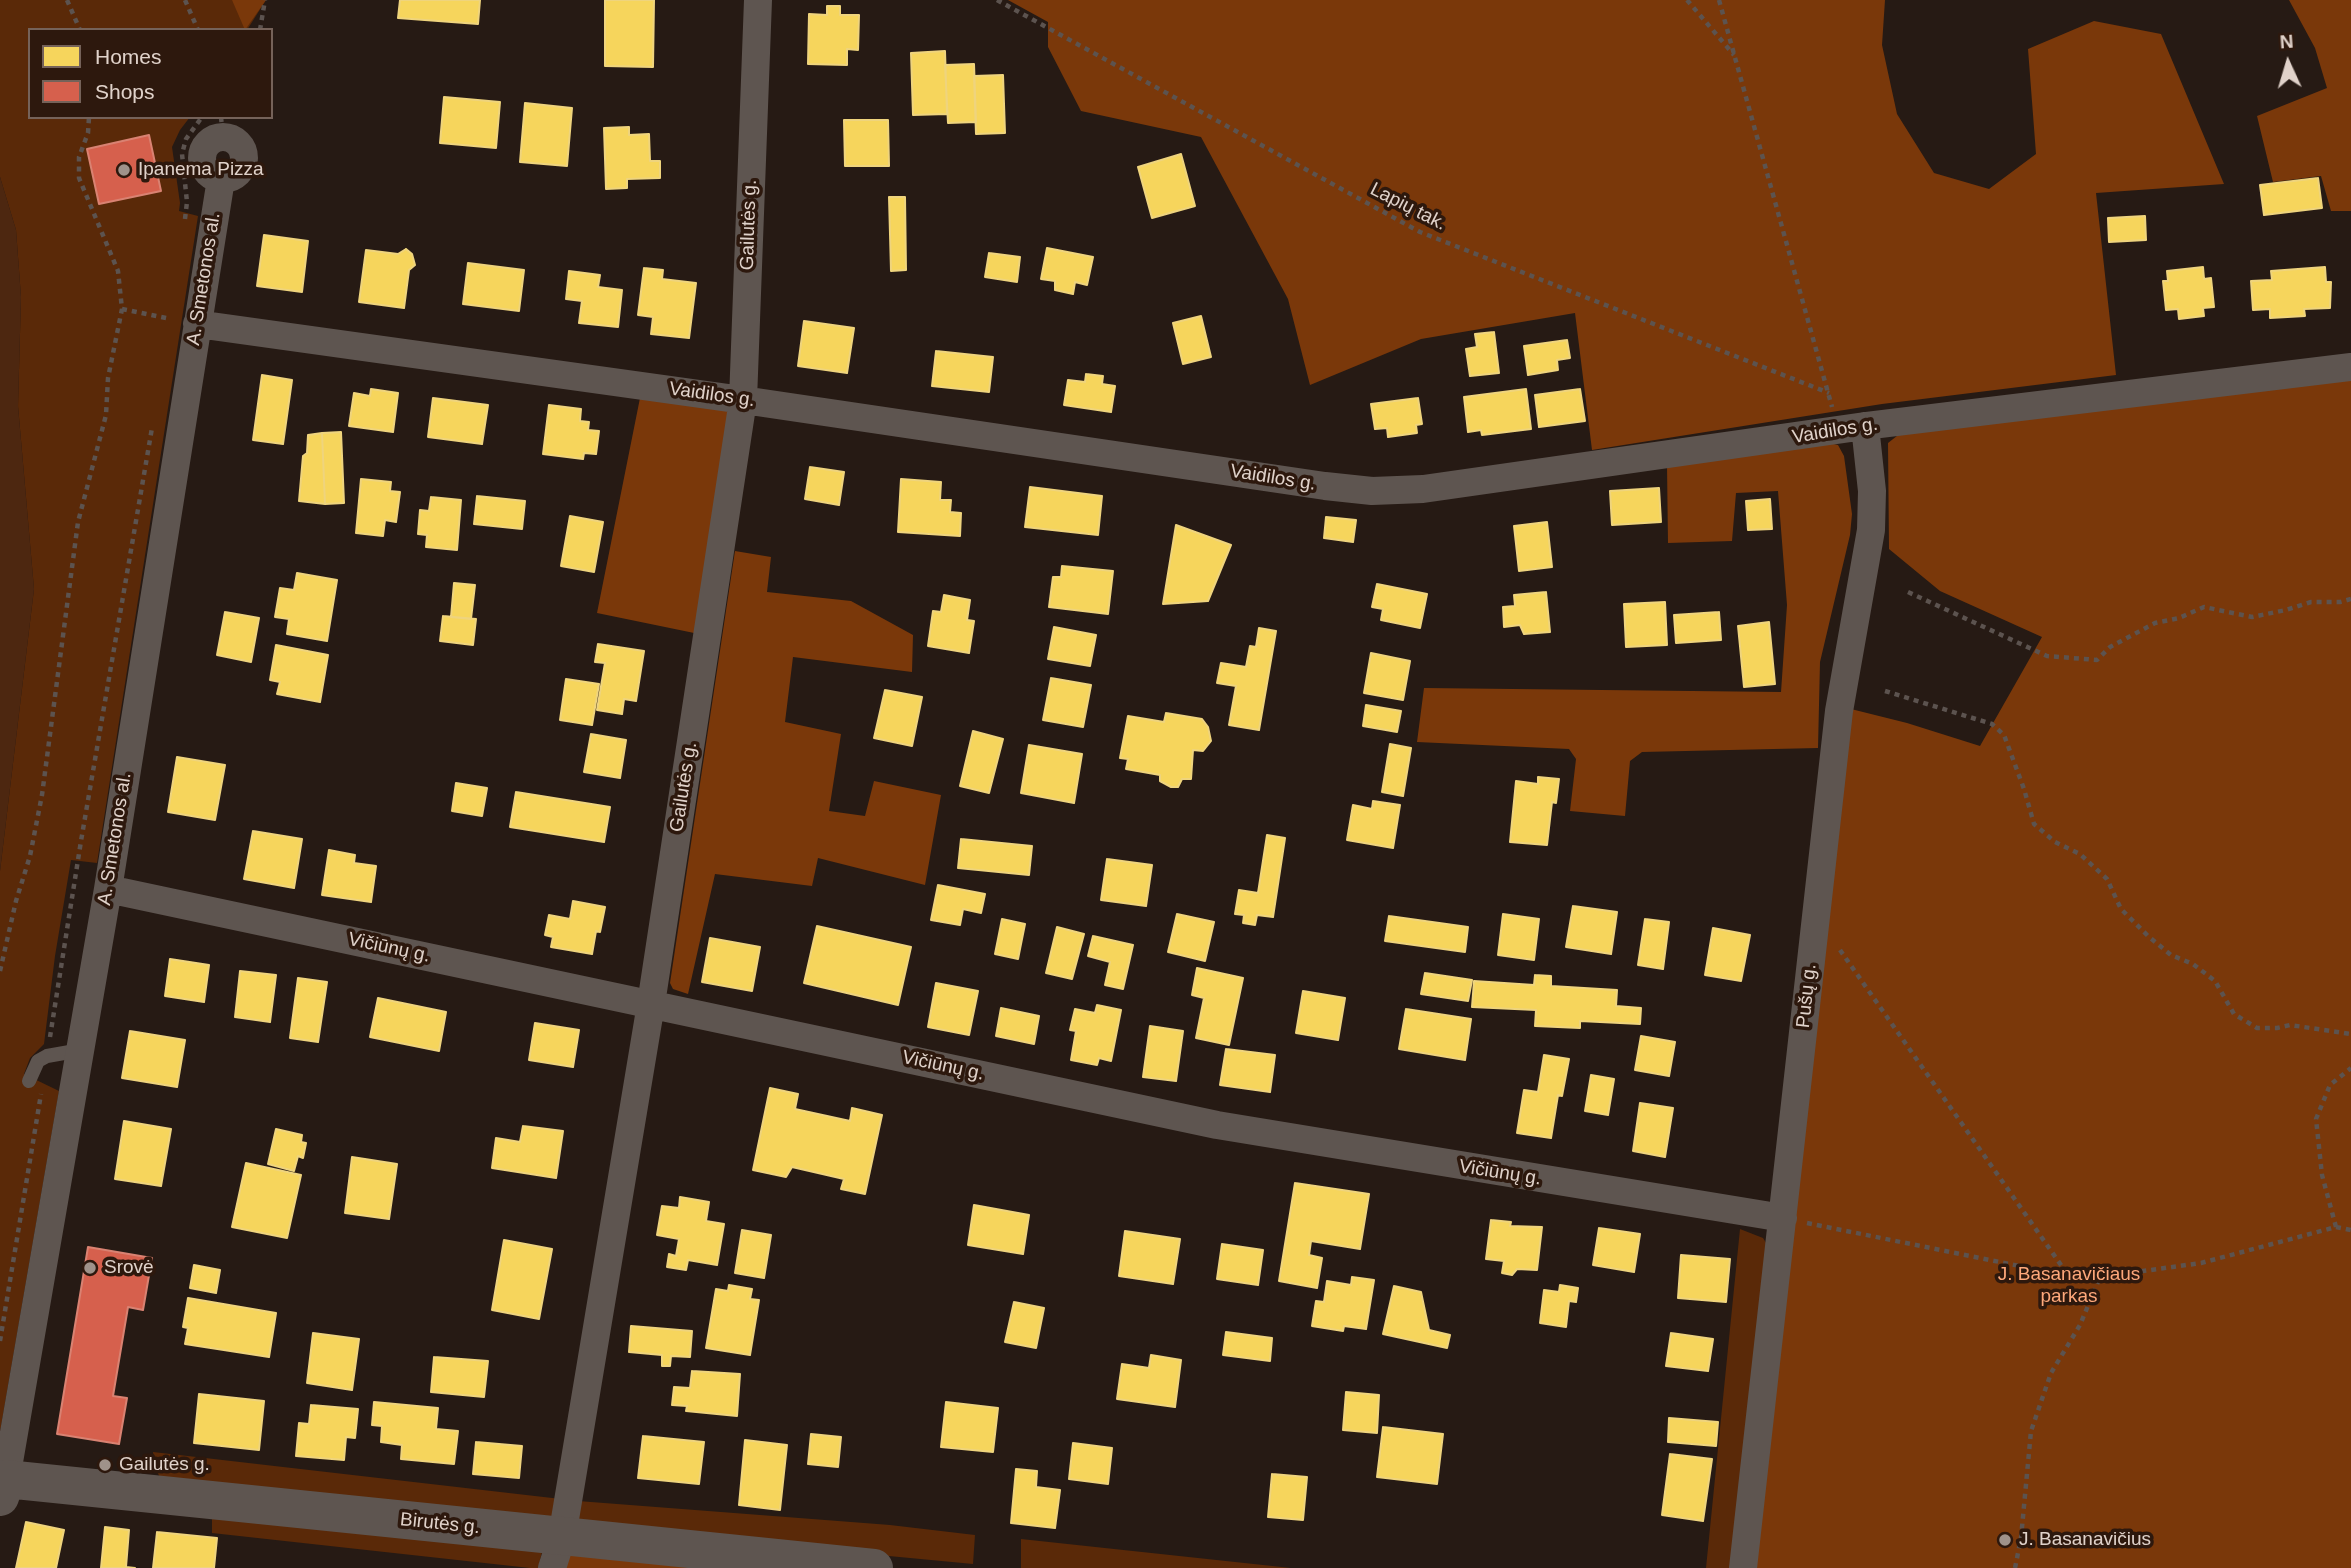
<!DOCTYPE html>
<meta charset="utf-8">
<style>
body{margin:0}
#map{position:relative;width:2351px;height:1568px;overflow:hidden;background:#261a14;font-family:Arial,sans-serif}
canvas{display:block}
.legend{position:absolute;left:28px;top:28px;width:245px;height:91px;box-sizing:border-box;background:#2d180d;border:2px solid #756259;margin:0;padding:9px 12px;list-style:none;font-size:21px;color:#e0d2ca}
.legend li{display:flex;align-items:center;gap:14px;height:35px}
.legend b{width:35px;border:2px solid #756259}
.north{position:absolute;left:2253px;top:28px;width:70px;height:70px;-webkit-text-stroke:5px #2d180d;paint-order:stroke;rotate:356deg;font-size:19px;font-weight:700;line-height:28px;text-align:center;color:#e0d2ca}
.north::after{content:'';display:block;margin:auto;width:24px;height:32px;background:#e0d2ca;clip-path:polygon(50% 0,100% 100%,50% 72%,0 100%)}
</style>
<div id="map">
<canvas width="2351" height="1568"></canvas>
<ul class="legend">
<li><b style="height:19px;background:#f6d55c"></b>Homes</li>
<li><b style="height:19px;background:#d6604d"></b>Shops</li>
</ul>
<div class="north">N</div>
</div>
<script>
const ctx = document.querySelector('canvas').getContext('2d');
ctx.lineJoin = 'round';
function fill(path, color) {
  ctx.fillStyle = color;
  ctx.fill(path, 'evenodd');
}
function toPath(rows) {
  const path = new Path2D();
  for (const r of rows) {
    if (r.length === 3) {
      path.moveTo(r[0] + r[2], r[1]);
      path.arc(r[0], r[1], r[2], 0, 2 * Math.PI);
      continue;
    }
    path.moveTo(r[0], r[1]);
    for (let i = 2; i < r.length; i += 2) path.lineTo(r[i], r[i + 1]);
  }
  return path;
}
function stroke(path, color, width, dash) {
  ctx.strokeStyle = color;
  ctx.lineWidth = width;
  ctx.lineCap = dash ? 'butt' : 'round';
  ctx.setLineDash(dash || []);
  ctx.stroke(path);
}
function label(font, color, halo, rows, align = 'center') {
  ctx.font = font + ' Arial,sans-serif';
  ctx.lineWidth = 7;
  ctx.setLineDash([]);
  ctx.textBaseline = 'middle';
  ctx.strokeStyle = halo;
  ctx.fillStyle = color;
  for (const [text, x, y, turn = 0] of rows) {
    ctx.save();
    ctx.translate(x, y);
    ctx.rotate((+turn || 0) * Math.PI / 180);
    ctx.textAlign = isNaN(turn) ? turn : align;
    if (halo) ctx.strokeText(text, 0, 0);
    ctx.fillText(text, 0, 0);
    ctx.restore();
  }
}
fill(toPath([
 [0,0,266,0,247,30,30,30,30,117,190,117,180,130,172,147,180,203,179,211,198,216,97,863,71,860,55,956,44,1044,30,1058,24,1074,59,1091,0,1432,0,871,34,589,18,406,21,297,16,230,0,177],
 [1740,1229,1763,1238,1768,1246,1732,1568,1706,1568],
 [153,1452,561,1499,558,1517,162,1481,155,1468],
 [578,1501,890,1525,975,1535,973,1564,584,1527,579,1522],
 [212,1514,542,1552,538,1568,530,1568,212,1533],
 [1021,1539,1291,1568,1021,1568]
]), '#5a2908');
fill(toPath([
 [232,0,266,0,245,30],
 [1008,0,1885,0,1882,45,1897,114,1934,173,1989,189,2036,154,2028,49,2094,21,2161,34,2224,184,2096,193,2116,375,1882,404,1592,450,1575,313,1421,339,1310,385,1288,299,1201,137,1081,111,1048,47,1048,22],
 [2289,0,2351,0,2351,211,2331,211,2321,176,2273,182,2257,116,2327,88,2315,48],
 [2351,377,2351,1568,1754,1568,1847,708,1907,723,1980,746,2042,637,1940,591,1889,549,1888,443,1902,432],
 [640,398,731,410,699,634,597,613],
 [1825,442,1838,445,1844,456,1852,514,1850,535,1820,662,1818,748,1642,752,1630,761,1625,816,1570,811,1576,759,1569,749,1417,742,1424,688,1781,692,1787,605,1778,491,1736,493,1732,541,1668,543,1667,465],
 [735,551,771,557,767,592,851,601,913,635,912,672,793,657,785,722,841,734,829,811,865,816,874,781,941,795,925,885,818,858,812,886,715,874,688,994,673,989,670,983],
 [567,1553,726,1568,562,1568]
]), '#7a380a');
fill(toPath([
 [0,177,16,230,21,297,18,406,34,589,0,871]
]), '#4d2710');
const homes = toPath([
 [400,0,480,0,478,24,398,18,400,0],
 [605,0,654,0,653,67,605,66,605,0],
 [827,6,840,6,840,15,859,15,858,50,847,49,847,65,808,64,809,14,827,15,827,6],
 [945,51,947,114,913,115,911,53,945,51],
 [974,64,976,122,948,123,945,65,974,64],
 [1003,75,1005,133,976,134,974,76,1003,75],
 [444,97,500,102,496,148,440,143,444,97],
 [525,103,572,108,567,166,520,162,525,103],
 [844,120,888,120,889,166,845,166,844,120],
 [629,127,629,135,649,134,650,161,660,161,660,178,627,179,627,188,606,189,604,128,629,127],
 [1181,154,1195,206,1152,218,1138,167,1181,154],
 [2318,178,2322,208,2264,215,2260,185,2318,178],
 [889,197,905,197,906,270,891,271,889,197],
 [2145,216,2146,240,2109,242,2108,218,2145,216],
 [264,235,308,241,302,292,257,286,264,235],
 [1047,248,1093,257,1087,285,1075,282,1073,294,1055,290,1055,281,1041,279,1047,248],
 [406,249,412,254,415,265,409,270,404,308,359,302,366,250,398,254,406,249],
 [989,253,1020,257,1017,282,985,277,989,253],
 [468,263,524,270,519,311,463,304,468,263],
 [2203,267,2204,279,2211,278,2214,307,2203,308,2204,316,2179,319,2178,309,2166,310,2163,281,2168,281,2167,271,2203,267],
 [2325,267,2326,282,2331,282,2330,308,2304,309,2305,316,2270,318,2270,309,2253,310,2251,281,2272,280,2271,271,2325,267],
 [644,268,663,270,662,279,696,283,689,338,651,334,653,317,638,315,644,268],
 [569,271,600,275,598,287,622,290,618,327,579,323,582,301,566,299,569,271],
 [1201,316,1211,357,1183,364,1173,323,1201,316],
 [804,321,854,328,847,373,798,366,804,321],
 [1494,332,1499,373,1470,376,1466,349,1477,347,1475,334,1494,332],
 [1567,340,1570,358,1557,360,1558,370,1528,375,1524,346,1567,340],
 [936,351,993,357,989,392,932,386,936,351],
 [1086,374,1103,376,1102,384,1115,386,1111,412,1064,405,1068,380,1085,382,1086,374],
 [262,375,292,380,283,444,253,440,262,375],
 [371,389,398,393,393,432,349,426,354,393,370,396,371,389],
 [1526,389,1531,429,1482,435,1481,430,1468,432,1464,397,1526,389],
 [1580,389,1585,421,1539,427,1535,395,1580,389],
 [433,398,488,405,482,444,428,437,433,398],
 [1418,398,1422,424,1416,425,1417,433,1388,437,1387,428,1375,429,1371,404,1418,398],
 [549,405,581,409,580,421,589,422,588,430,599,431,596,454,584,453,583,459,543,454,549,405],
 [341,432,344,503,325,504,322,433,341,432],
 [322,433,325,504,299,501,303,456,307,453,308,435,322,433],
 [810,467,844,472,839,505,805,499,810,467],
 [361,479,391,482,390,491,400,492,396,522,385,520,383,536,356,533,361,479],
 [901,479,941,482,940,500,951,500,950,512,961,513,960,536,898,532,901,479],
 [1030,487,1102,496,1098,535,1025,527,1030,487],
 [1659,488,1661,522,1612,525,1610,491,1659,488],
 [477,496,525,501,522,529,474,524,477,496],
 [431,497,461,500,457,550,426,547,427,535,418,534,420,510,429,511,431,497],
 [1770,499,1772,529,1748,530,1746,501,1770,499],
 [570,516,603,522,594,572,561,566,570,516],
 [1326,517,1356,520,1353,542,1324,538,1326,517],
 [1547,522,1552,567,1519,571,1514,526,1547,522],
 [1176,525,1231,545,1208,601,1163,604,1176,525],
 [1062,566,1113,571,1108,614,1049,607,1053,577,1061,577,1062,566],
 [297,573,337,580,327,641,287,634,289,619,275,617,280,588,294,590,297,573],
 [454,583,475,585,471,619,451,617,454,583],
 [1377,584,1427,594,1420,628,1381,620,1383,609,1372,607,1377,584],
 [1546,592,1550,632,1524,634,1520,625,1504,627,1503,607,1515,606,1514,595,1546,592],
 [944,595,970,600,967,620,974,621,969,653,928,646,933,611,941,612,944,595],
 [1665,602,1667,645,1626,647,1624,604,1665,602],
 [225,612,259,618,251,662,217,655,225,612],
 [1719,612,1721,640,1676,643,1674,615,1719,612],
 [443,616,476,619,473,645,440,641,443,616],
 [1769,622,1775,684,1744,687,1738,626,1769,622],
 [1054,627,1096,635,1090,666,1048,659,1054,627],
 [1259,628,1276,631,1259,730,1229,725,1236,686,1217,683,1221,663,1246,667,1250,646,1256,647,1259,628],
 [598,644,644,651,636,701,624,699,622,714,597,710,605,663,595,662,598,644],
 [276,645,328,655,320,702,277,694,280,682,270,680,276,645],
 [1371,653,1410,661,1403,700,1364,693,1371,653],
 [1051,678,1091,685,1083,727,1043,720,1051,678],
 [566,679,599,684,592,725,560,720,566,679],
 [885,690,922,697,912,746,874,738,885,690],
 [1366,705,1401,711,1397,732,1363,726,1366,705],
 [1166,713,1202,719,1208,727,1211,741,1203,751,1193,750,1191,779,1182,779,1178,787,1171,787,1160,781,1160,775,1126,769,1128,759,1120,758,1128,716,1164,722,1166,713],
 [973,731,1003,739,989,793,960,786,973,731],
 [591,734,626,740,620,778,584,772,591,734],
 [1390,744,1411,748,1403,796,1382,792,1390,744],
 [1029,745,1082,754,1074,803,1021,793,1029,745],
 [177,757,225,765,215,820,168,812,177,757],
 [1538,777,1559,779,1556,803,1552,802,1547,845,1510,842,1516,781,1538,784,1538,777],
 [456,783,487,788,482,816,452,811,456,783],
 [516,792,610,807,604,842,510,827,516,792],
 [1373,801,1400,805,1393,848,1347,840,1353,805,1372,809,1373,801],
 [253,831,302,839,294,888,244,879,253,831],
 [1267,835,1285,838,1273,917,1257,915,1255,925,1243,923,1244,915,1235,914,1239,890,1258,893,1267,835],
 [961,839,1032,846,1029,875,958,868,961,839],
 [329,850,355,855,354,863,376,866,371,902,322,895,329,850],
 [1107,859,1152,865,1146,906,1101,900,1107,859],
 [938,885,985,894,981,913,963,909,960,925,931,920,938,885],
 [573,901,605,907,600,932,596,931,592,954,551,947,553,937,545,935,549,915,570,919,573,901],
 [1573,906,1617,912,1611,954,1566,947,1573,906],
 [1177,914,1214,922,1205,961,1168,952,1177,914],
 [1503,914,1539,919,1534,960,1498,955,1503,914],
 [1389,916,1468,927,1465,952,1385,941,1389,916],
 [1002,919,1025,924,1018,959,995,954,1002,919],
 [1645,919,1669,922,1663,969,1638,965,1645,919],
 [817,926,911,947,898,1005,804,983,817,926],
 [1057,927,1084,934,1072,979,1046,973,1057,927],
 [1713,928,1750,935,1741,981,1705,975,1713,928],
 [1093,936,1133,945,1123,989,1105,985,1110,962,1088,956,1093,936],
 [710,938,760,947,752,991,702,982,710,938],
 [170,959,209,965,204,1002,165,996,170,959],
 [1197,968,1243,978,1229,1045,1196,1038,1204,998,1192,995,1197,968],
 [240,971,276,975,270,1022,235,1017,240,971],
 [1425,973,1472,980,1468,1001,1421,994,1425,973],
 [1535,975,1551,976,1551,986,1617,990,1616,1006,1641,1008,1640,1024,1580,1021,1580,1028,1535,1026,1536,1010,1472,1007,1474,981,1534,985,1535,975],
 [298,978,327,982,318,1042,290,1038,298,978],
 [936,983,978,991,969,1035,928,1027,936,983],
 [1303,991,1345,998,1338,1040,1296,1033,1303,991],
 [378,998,446,1012,439,1051,370,1037,378,998],
 [1097,1005,1121,1010,1111,1061,1099,1058,1097,1065,1071,1060,1076,1031,1070,1030,1075,1009,1095,1013,1097,1005],
 [1001,1008,1039,1016,1034,1044,996,1036,1001,1008],
 [1406,1009,1471,1019,1465,1060,1399,1049,1406,1009],
 [535,1023,579,1030,573,1067,529,1060,535,1023],
 [1150,1026,1183,1031,1176,1081,1143,1077,1150,1026],
 [130,1031,185,1040,177,1087,122,1078,130,1031],
 [1641,1036,1675,1042,1669,1076,1635,1070,1641,1036],
 [1226,1049,1275,1055,1270,1092,1220,1085,1226,1049],
 [1544,1055,1569,1059,1562,1096,1558,1095,1551,1138,1517,1133,1524,1090,1538,1092,1544,1055],
 [1591,1075,1614,1079,1608,1115,1585,1111,1591,1075],
 [770,1088,798,1094,795,1109,850,1121,852,1108,882,1115,865,1194,841,1189,844,1179,792,1167,786,1177,753,1170,770,1088],
 [1640,1103,1673,1108,1665,1157,1633,1151,1640,1103],
 [124,1121,171,1129,161,1186,115,1179,124,1121],
 [523,1126,563,1131,556,1178,492,1168,496,1138,520,1142,523,1126],
 [276,1129,302,1135,301,1142,306,1143,303,1158,298,1156,294,1171,268,1164,276,1129],
 [352,1157,397,1164,389,1219,345,1213,352,1157],
 [246,1163,301,1175,287,1238,232,1227,246,1163],
 [1295,1183,1369,1194,1360,1249,1311,1241,1309,1255,1322,1258,1317,1288,1279,1281,1295,1183],
 [680,1197,709,1202,706,1221,724,1224,717,1265,688,1260,686,1270,667,1267,669,1254,676,1256,679,1239,657,1235,662,1206,679,1208,680,1197],
 [974,1205,1029,1215,1023,1254,968,1245,974,1205],
 [1491,1220,1511,1222,1510,1226,1542,1227,1537,1270,1517,1269,1512,1275,1502,1273,1504,1261,1486,1259,1491,1220],
 [1599,1228,1640,1234,1634,1272,1593,1265,1599,1228],
 [742,1230,771,1235,764,1278,735,1273,742,1230],
 [1125,1231,1180,1239,1173,1284,1119,1276,1125,1231],
 [504,1240,552,1249,539,1319,492,1310,504,1240],
 [1222,1244,1263,1250,1258,1285,1217,1279,1222,1244],
 [1681,1255,1730,1259,1726,1302,1678,1298,1681,1255],
 [194,1265,220,1270,216,1293,190,1288,194,1265],
 [1352,1277,1374,1280,1366,1329,1344,1326,1343,1331,1312,1326,1316,1301,1324,1302,1327,1281,1351,1285,1352,1277],
 [729,1285,752,1289,750,1299,759,1300,750,1355,706,1348,716,1289,728,1291,729,1285],
 [1560,1285,1578,1288,1576,1302,1569,1301,1566,1327,1540,1323,1544,1290,1559,1292,1560,1285],
 [1394,1286,1421,1292,1429,1330,1450,1335,1447,1348,1383,1334,1394,1286],
 [188,1298,276,1313,269,1357,185,1344,188,1328,183,1327,188,1298],
 [1014,1302,1044,1308,1036,1348,1005,1342,1014,1302],
 [631,1326,692,1331,690,1357,671,1356,670,1366,662,1366,662,1355,629,1352,631,1326],
 [1226,1332,1272,1338,1270,1361,1223,1355,1226,1332],
 [313,1333,359,1339,352,1390,307,1383,313,1333],
 [1671,1333,1713,1339,1708,1371,1666,1366,1671,1333],
 [1151,1355,1181,1360,1175,1407,1117,1399,1122,1364,1149,1368,1151,1355],
 [434,1357,488,1361,484,1397,431,1392,434,1357],
 [692,1371,740,1374,737,1416,686,1411,687,1406,672,1405,674,1387,690,1388,692,1371],
 [1346,1392,1379,1395,1377,1433,1343,1430,1346,1392],
 [199,1394,264,1401,259,1450,194,1443,199,1394],
 [374,1402,438,1408,436,1429,458,1431,454,1464,401,1459,402,1445,381,1442,382,1426,372,1425,374,1402],
 [946,1402,998,1408,993,1452,941,1447,946,1402],
 [311,1405,358,1409,355,1438,346,1437,344,1460,296,1456,299,1423,309,1424,311,1405],
 [1669,1418,1718,1422,1716,1446,1668,1442,1669,1418],
 [1383,1427,1443,1434,1437,1484,1377,1477,1383,1427],
 [811,1434,841,1437,838,1467,808,1464,811,1434],
 [643,1436,704,1442,699,1484,638,1478,643,1436],
 [745,1440,787,1445,780,1510,739,1505,745,1440],
 [476,1442,522,1446,519,1478,473,1474,476,1442],
 [1073,1443,1112,1448,1108,1484,1069,1479,1073,1443],
 [1670,1454,1712,1459,1703,1521,1662,1515,1670,1454],
 [1016,1469,1037,1471,1036,1487,1060,1490,1055,1528,1011,1523,1016,1469],
 [1272,1474,1307,1477,1303,1520,1268,1517,1272,1474],
 [26,1522,64,1530,56,1568,16,1568,26,1522],
 [105,1527,129,1530,126,1567,135,1568,101,1568,105,1527],
 [157,1532,217,1538,214,1568,153,1568,157,1532]
]);
fill(homes, '#f6d55c');
stroke(homes, '#efd47d', 2);
const shops = toPath([
 [149,135,161,191,99,204,87,149,149,135],
 [88,1247,152,1258,143,1310,128,1307,113,1396,127,1398,119,1444,57,1434,88,1247]
]);
fill(shops, '#d6604d');
stroke(shops, '#d98272', 2);
stroke(toPath([
 [67,0,80,30],
 [185,0,198,30],
 [997,0,1420,232,1829,393],
 [1687,0,1734,55],
 [1719,0,1832,407],
 [260,30,265,0],
 [221,117,223,137],
 [185,219,187,202,182,154,186,139,202,117],
 [122,309,171,319],
 [1908,592,2047,656,2097,660,2110,647,2155,623,2179,618,2204,607,2252,617,2286,610,2311,602,2340,602,2351,599],
 [1885,691,1992,724,2004,735,2024,789,2034,824,2055,842,2080,854,2107,879,2121,909,2148,936,2171,955,2193,964,2215,981,2234,1014,2257,1028,2277,1028,2290,1025,2351,1034],
 [1840,950,2068,1275],
 [0,971,16,901,30,856,42,795,78,522,106,415,108,378,122,309,118,271,79,178,79,157,88,133,89,117],
 [50,1037,81,841,152,428],
 [1807,1223,2069,1276,2100,1277,2201,1263,2336,1227,2351,1230],
 [2336,1227,2322,1175,2316,1119,2330,1085,2351,1068],
 [0,1341,41,1094],
 [2015,1568,2021,1538,2031,1431,2051,1373,2080,1325,2100,1277]
]), '#5c534f', 4.5, [5, 5]);
stroke(toPath([
 [29,1081,38,1061,47,1056,81,1050]
]), '#5e5550', 14);
stroke(toPath([
 [223,158,21],
 [197,324,743,400,1325,486,1372,491,1423,489,1865,426,2351,367],
 [108,889,1217,1125,1783,1218],
 [6,1479,108,889,221,179],
 [552,1568,562,1537,651,1004,743,400,758,0],
 [1743,1568,1839,711,1871,530,1872,491,1865,426]
]), '#5e5550', 28);
stroke(toPath([
 [0,1497,6,1479,874,1568]
]), '#5e5550', 38);
for (const [x, y, r, color] of [
 [124,170,7,"#9f928a"],
 [90,1268,7,"#9f928a"],
 [105,1465,7,"#9f928a"],
 [2005,1540,7,"#9f928a"]
]) {
  const dot = new Path2D();
  dot.arc(x, y, r, 0, 2 * Math.PI);
  ctx.fillStyle = color;
  ctx.fill(dot);
  stroke(dot, '#2d180d', 2.5);
}
label('19px', '#e0d2ca', '#2d180d', [
 ["Ipanema Pizza",138,170],
 ["Srovė",104,1268],
 ["Gailutės g.",119,1465],
 ["J. Basanavičius",2019,1540]
], 'left');
label('19px', '#e0d2ca', '#2d180d', [
 ["Lapių tak.",1408,207,27],
 ["Gailutės g.",749,225,-88],
 ["A. Smetonos al.",204,279,-81],
 ["Vaidilos g.",712,395,8],
 ["Vaidilos g.",1835,431,-9],
 ["Vaidilos g.",1273,478,9],
 ["Gailutės g.",684,787,-81],
 ["A. Smetonos al.",115,839,-81],
 ["Vičiūnų g.",389,948,12],
 ["Pušų g.",1807,996,-84],
 ["Vičiūnų g.",943,1066,12],
 ["Vičiūnų g.",1500,1173,9],
 ["Birutės g.",440,1524,6]
]);
label('19px', '#fea87b', '#2d180d', [
 ["J. Basanavičiaus",2069,1275],
 ["parkas",2069,1297]
]);
</script>
